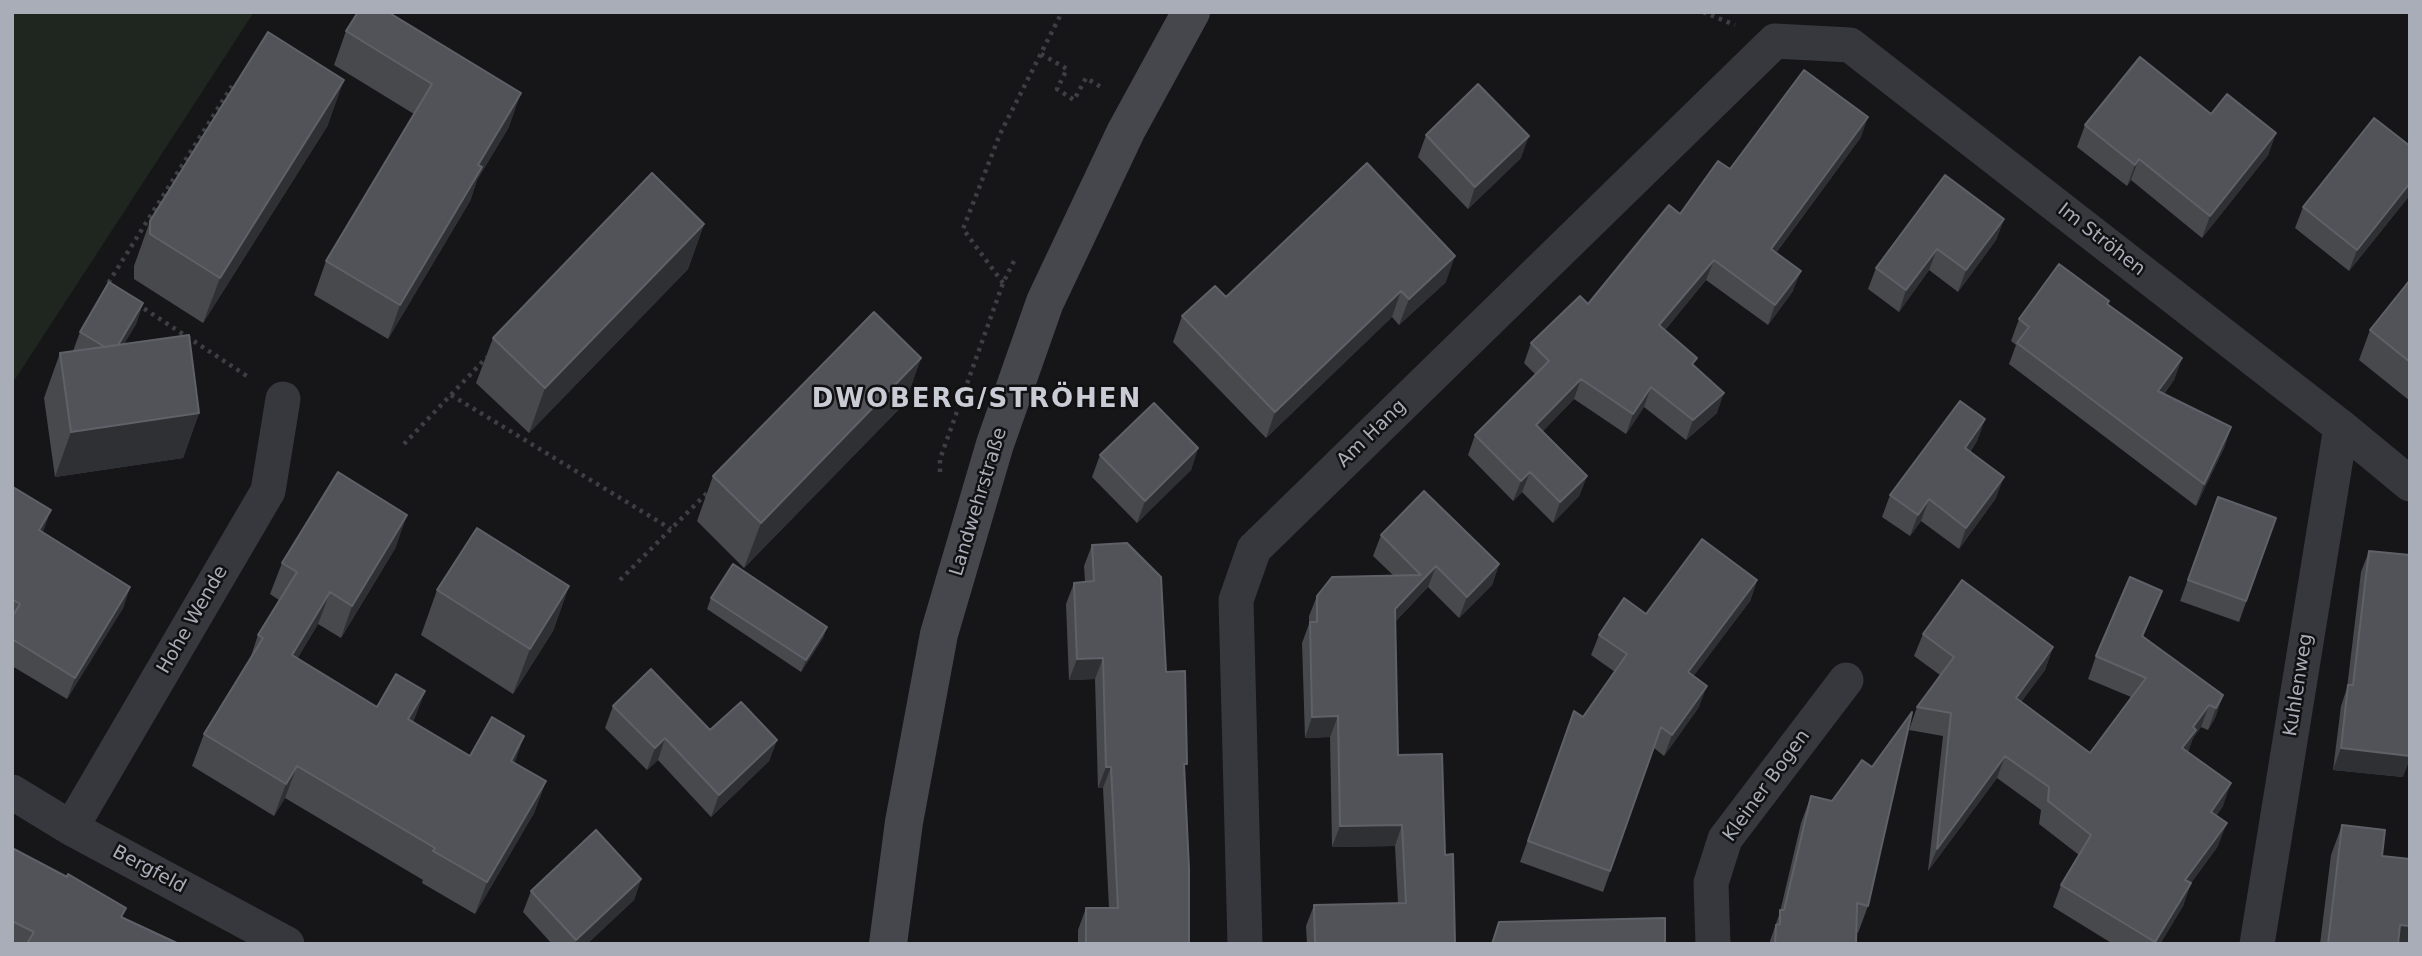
<!DOCTYPE html>
<meta charset="utf-8">
<style>
body{margin:0}
#map{position:relative;width:2422px;height:956px;overflow:hidden;background:#161618;font-family:"DejaVu Sans",sans-serif}
canvas{display:block}
.frame{position:absolute;inset:0;border:14px solid #a8adb8;pointer-events:none}
</style>
<div id="map">
<canvas width="2422" height="956"></canvas>
<div class="frame"></div>
</div>
<script>
const ctx = document.querySelector('canvas').getContext('2d');
ctx.lineJoin = 'round';
function fill(path, color) {
  ctx.fillStyle = color;
  ctx.fill(path, 'evenodd');
}
function toPath(rows) {
  const path = new Path2D();
  for (const r of rows) {
    path.moveTo(r[0], r[1]);
    for (let i = 2; i < r.length; i += 2) path.lineTo(r[i], r[i + 1]);
  }
  return path;
}
function stroke(path, color, width, dash) {
  ctx.strokeStyle = color;
  ctx.lineWidth = width;
  ctx.lineCap = dash ? 'butt' : 'round';
  ctx.setLineDash(dash || []);
  ctx.stroke(path);
}
function label(font, color, halo, rows, align = 'center') {
  ctx.font = font + ' "DejaVu Sans",sans-serif';
  ctx.lineWidth = 5;
  ctx.setLineDash([]);
  ctx.textBaseline = 'middle';
  ctx.strokeStyle = halo;
  ctx.fillStyle = color;
  for (const [text, x, y, turn = 0] of rows) {
    ctx.save();
    ctx.translate(x, y);
    ctx.rotate((+turn || 0) * Math.PI / 180);
    ctx.textAlign = isNaN(turn) ? turn : align;
    if (halo) ctx.strokeText(text, 0, 0);
    ctx.fillText(text, 0, 0);
    ctx.restore();
  }
}
fill(toPath([
 [12,12,254,12,12,384]
]), '#1e261f');
stroke(toPath([
 [1703,12,1735,25],
 [1041,54,1067,69,1057,89,1074,100,1086,78,1101,87],
 [1003,283,963,229,1000,134,1062,12],
 [112,288,107,285,232,86],
 [137,304,250,378],
 [451,395,671,529],
 [404,444,487,357],
 [940,472,940,459,1003,283,1016,257],
 [620,580,712,488]
]), '#3d3f44', 4.5, [3.5, 5]);
stroke(toPath([
 [12,792,71,828,287,944],
 [71,828,268,491,283,399],
 [1245,944,1236,600,1254,549,1775,41,1850,45,2341,427,2410,484],
 [1713,944,1711,883,1725,839,1846,680],
 [2257,944,2341,427]
]), '#37383d', 35);
stroke(toPath([
 [888,944,904,822,939,634,995,444,1045,302,1126,131,1191,12]
]), '#45474d', 38);
fill(toPath([
 [346,31,509,127,477,180,470,201,388,339,314,295,326,261,414,114,334,65],
 [2211,114,2276,133,2268,155,2202,238,2131,180,2127,186,2077,147,2085,125],
 [328,125,203,323,134,279,134,266,150,221],
 [1426,135,1521,158,1468,209,1418,157],
 [1861,137,1776,253,1793,291,1768,325,1706,280,1665,330,1694,366,1717,413,1686,440,1644,407,1626,434,1574,399,1542,432,1587,476,1579,496,1553,523,1522,492,1513,501,1468,455,1475,435,1536,375,1524,363,1531,343,1588,304,1680,214,1730,169],
 [2410,146,2410,195,2349,271,2295,228,2303,207],
 [2004,219,1996,240,1958,292,1929,270,1899,312,1868,289,1876,268],
 [704,224,688,269,529,433,476,383,493,338],
 [2410,280,2410,401,2359,360,2370,330],
 [1446,282,1399,325,1392,317,1266,438,1173,342,1182,316,1226,297],
 [2109,301,2108,304,2182,358,2174,380,2164,394,2231,427,2224,448,2196,506,2009,364,2016,345,2011,341,2019,319],
 [143,303,136,324,124,344,199,413,183,458,55,477,44,398,60,353,73,351,80,332],
 [921,358,905,403,744,568,697,521,713,476],
 [1985,419,1977,441,1970,452,1996,498,1959,549,1921,521,1910,536,1882,517,1890,495],
 [1198,448,1191,470,1137,523,1092,477,1100,455],
 [13,487,42,533,130,587,123,608,67,699,12,666],
 [2218,497,2276,518,2239,622,2180,601],
 [1381,535,1499,564,1492,585,1459,618,1428,587,1395,622,1398,755,1445,855,1455,944,1307,944,1306,926,1314,905,1398,903,1395,846,1332,847,1330,737,1305,738,1302,643,1309,624,1309,616,1317,596,1394,576,1373,556],
 [1092,545,1166,672,1184,772,1189,944,1078,944,1078,930,1086,908,1109,908,1103,788,1098,788,1095,679,1069,680,1066,604,1074,583,1085,582,1084,566],
 [396,547,341,638,318,624,297,659,377,707,425,691,413,722,470,756,514,763,546,781,534,813,475,914,422,883,423,880,285,798,274,816,192,766,204,734,250,659,258,635,279,600,270,594,282,563],
 [2369,551,2403,777,2333,770,2341,706,2347,688,2361,572],
 [1757,580,1750,601,1693,676,1699,707,1664,756,1654,748,1603,892,1520,862,1574,711,1583,717,1615,672,1591,655,1599,635,1646,614],
 [569,586,553,631,513,694,421,635,437,590],
 [2162,591,2143,637,2223,695,2215,718,2208,730,2201,727,2193,738,2188,752,2223,806,2216,816,2218,846,2191,883,2183,906,2160,944,2113,944,2053,907,2061,885,2079,855,2039,824,2041,810,1997,778,1928,871,1943,736,1909,730,1917,707,1940,675,1914,656,1923,634,2053,647,2045,670,2021,702,2090,753,2131,697,2088,679,2096,656],
 [711,598,827,627,823,638,801,672,707,609],
 [613,706,710,730,777,740,769,761,711,817,658,760,647,770,605,728],
 [1811,796,1832,801,1868,906,1858,933,1856,932,1856,944,1769,944,1780,912,1801,823],
 [2342,825,2382,856,2410,944,2320,944,2331,855],
 [12,848,123,918,179,944,12,944],
 [641,879,634,900,587,944,552,944,523,912,531,891]
]), '#47494d');
fill(toPath([
 [344,80,328,125,203,323,220,278],
 [521,93,509,127,477,180,470,201,388,339,400,305,478,165],
 [1868,117,1861,137,1764,269,1771,249],
 [2276,133,2268,155,2202,238,2210,216],
 [1529,136,1521,158,1468,209,1475,187],
 [2139,159,2131,180,2127,186,2135,165],
 [2410,183,2410,195,2349,271,2357,250],
 [2004,219,1996,240,1958,292,1966,270],
 [704,224,688,269,529,433,545,388],
 [1937,249,1929,270,1899,312,1906,290],
 [1455,256,1446,282,1399,325,1409,299],
 [1714,260,1706,280,1652,345,1659,325],
 [1801,271,1793,291,1768,325,1775,305],
 [1401,291,1392,317,1266,438,1275,412],
 [143,303,136,324,106,374,114,353],
 [921,358,905,403,744,568,761,523],
 [2182,358,2174,380,2150,412,2158,391],
 [1581,379,1574,399,1529,445,1536,425],
 [1651,387,1644,407,1626,434,1633,414],
 [1724,393,1717,413,1686,440,1693,420],
 [199,413,183,458,55,477,71,432],
 [1985,419,1977,441,1957,469,1965,448],
 [2231,427,2224,448,2196,506,2204,484],
 [1198,448,1191,470,1137,523,1145,501],
 [1530,472,1522,492,1513,501,1521,481],
 [1587,476,1579,496,1553,523,1560,502],
 [2004,477,1996,498,1959,549,1966,528],
 [1929,499,1921,521,1910,536,1918,515],
 [51,510,43,532,31,552,39,530],
 [407,515,396,547,341,638,352,606],
 [1499,564,1492,585,1459,618,1467,597],
 [1436,566,1428,587,1387,630,1395,609],
 [1757,580,1750,601,1681,693,1688,672],
 [569,586,553,631,513,694,530,649],
 [130,587,123,608,67,699,75,678],
 [2162,591,2153,613,2134,658,2142,636],
 [330,592,318,624,280,687,292,655],
 [827,627,823,638,801,672,806,660],
 [2053,647,2045,670,2007,720,2016,698],
 [1103,658,1095,679,1069,680,1077,659],
 [1707,686,1699,707,1664,756,1672,735],
 [425,691,413,723,408,719],
 [2223,695,2215,718,2208,730,2216,708],
 [2209,705,2201,727,2193,738,2188,752,2182,748,2193,727],
 [1338,716,1330,737,1305,738,1312,717],
 [524,736,513,768,511,761],
 [665,738,658,760,647,770,655,748],
 [777,740,769,761,711,817,719,795],
 [2341,748,2410,756,2410,759,2403,777,2333,770],
 [2005,756,1997,778,1928,871,1937,849],
 [297,766,285,798,274,816,286,784],
 [1106,767,1111,767,1103,788,1098,788],
 [546,781,534,813,475,914,487,882],
 [2231,783,2223,806,2203,835,2211,812],
 [2227,823,2218,846,2177,902,2185,880],
 [1402,825,1395,846,1332,847,1340,826],
 [641,879,634,900,587,944,575,944,576,940],
 [2191,883,2183,906,2160,944,2155,944],
 [2400,925,2410,926,2410,944,2393,944]
]), '#2f3033');
const building = toPath([
 [358,12,388,12,521,93,478,165,482,167,400,305,326,261,432,84,346,31,358,12],
 [268,32,344,80,220,278,150,234,150,221,268,32],
 [2140,57,2211,114,2227,94,2276,133,2210,216,2139,159,2135,165,2085,125,2140,57],
 [1804,70,1868,117,1771,249,1801,271,1775,305,1714,260,1659,325,1697,358,1692,364,1724,393,1693,420,1651,387,1633,414,1581,379,1536,425,1587,476,1560,502,1530,472,1521,481,1475,435,1549,361,1531,343,1580,296,1588,304,1669,205,1680,214,1718,161,1730,169,1804,70],
 [1478,84,1529,136,1475,187,1426,135,1478,84],
 [2374,118,2410,146,2410,183,2357,250,2303,207,2374,118],
 [1367,163,1455,256,1409,299,1401,291,1275,412,1182,316,1215,286,1226,297,1367,163],
 [652,173,704,224,545,388,493,338,652,173],
 [1945,175,2004,219,1966,270,1937,249,1906,290,1876,268,1945,175],
 [2059,264,2109,301,2107,304,2182,358,2158,391,2231,427,2204,484,2017,343,2029,327,2019,319,2059,264],
 [2410,280,2410,362,2370,330,2410,280],
 [109,282,143,303,118,345,105,347,80,332,109,282],
 [874,312,921,358,761,523,713,476,874,312],
 [189,335,199,413,71,432,60,353,189,335],
 [1960,401,1985,419,1965,448,2004,477,1966,528,1929,499,1918,515,1890,495,1960,401],
 [1154,403,1198,448,1145,501,1100,455,1154,403],
 [338,472,407,515,352,606,330,592,292,655,377,707,396,674,425,691,408,719,470,756,492,717,524,736,511,761,546,781,487,882,433,851,435,848,297,766,286,784,204,734,263,638,258,635,297,572,282,563,338,472],
 [13,487,51,510,39,530,130,587,75,678,12,639,12,617,20,604,12,599,13,487],
 [1424,491,1499,564,1467,597,1436,566,1395,609,1398,755,1442,754,1445,855,1453,854,1455,944,1315,944,1314,905,1406,903,1402,825,1340,826,1338,716,1312,717,1310,622,1317,622,1317,596,1332,577,1421,575,1381,535,1424,491],
 [2218,497,2276,518,2246,601,2188,580,2218,497],
 [477,528,569,586,530,649,437,590,477,528],
 [1702,539,1757,580,1688,672,1707,686,1672,735,1661,727,1610,871,1528,841,1574,711,1583,717,1627,654,1599,635,1624,598,1646,614,1702,539],
 [1127,543,1161,577,1166,672,1185,671,1187,764,1184,764,1189,868,1189,944,1086,944,1086,908,1118,908,1111,767,1106,767,1103,658,1077,659,1074,583,1094,581,1092,545,1127,543],
 [2369,551,2410,555,2410,756,2341,748,2348,685,2353,685,2369,551],
 [733,564,827,627,806,660,711,598,733,564],
 [2130,577,2162,591,2142,636,2223,695,2216,708,2209,705,2193,727,2196,730,2182,748,2231,783,2211,812,2227,823,2185,880,2191,883,2155,942,2061,885,2091,835,2048,801,2049,787,2005,756,1937,849,1951,713,1917,707,1954,657,1923,634,1962,580,2053,647,2016,698,2090,753,2146,678,2096,656,2130,577],
 [651,669,710,730,741,702,777,740,719,795,665,738,655,748,613,706,651,669],
 [1912,712,1868,906,1857,903,1856,944,1775,944,1776,925,1780,924,1780,910,1784,910,1811,796,1832,801,1862,760,1872,767,1912,712],
 [2342,825,2385,830,2382,856,2410,859,2410,926,2400,925,2398,944,2328,944,2342,825],
 [596,830,641,879,576,940,531,891,596,830],
 [12,848,67,877,68,874,126,908,121,917,179,944,30,944,28,942,34,932,12,921,12,848],
 [1665,918,1665,944,1492,944,1499,922,1665,918]
]);
fill(building, '#525359');
stroke(building, '#5f6168', 2);
label('19px', '#a8adb8', '#111113', [
 ["Im Ströhen",2101,240,38],
 ["Am Hang",1372,434,-44],
 ["Landwehrstraße",979,502,-73],
 ["Hohe Wende",193,620,-60],
 ["Kuhlenweg",2299,685,-81],
 ["Kleiner Bogen",1767,786,-54],
 ["Bergfeld",149,870,28]
]);
ctx.letterSpacing = '2px';
label('bold 26px', '#c9ccd4', '#111113', [
 ["DWOBERG/STRÖHEN",977,400]
]);
ctx.letterSpacing = '0px';
</script>
